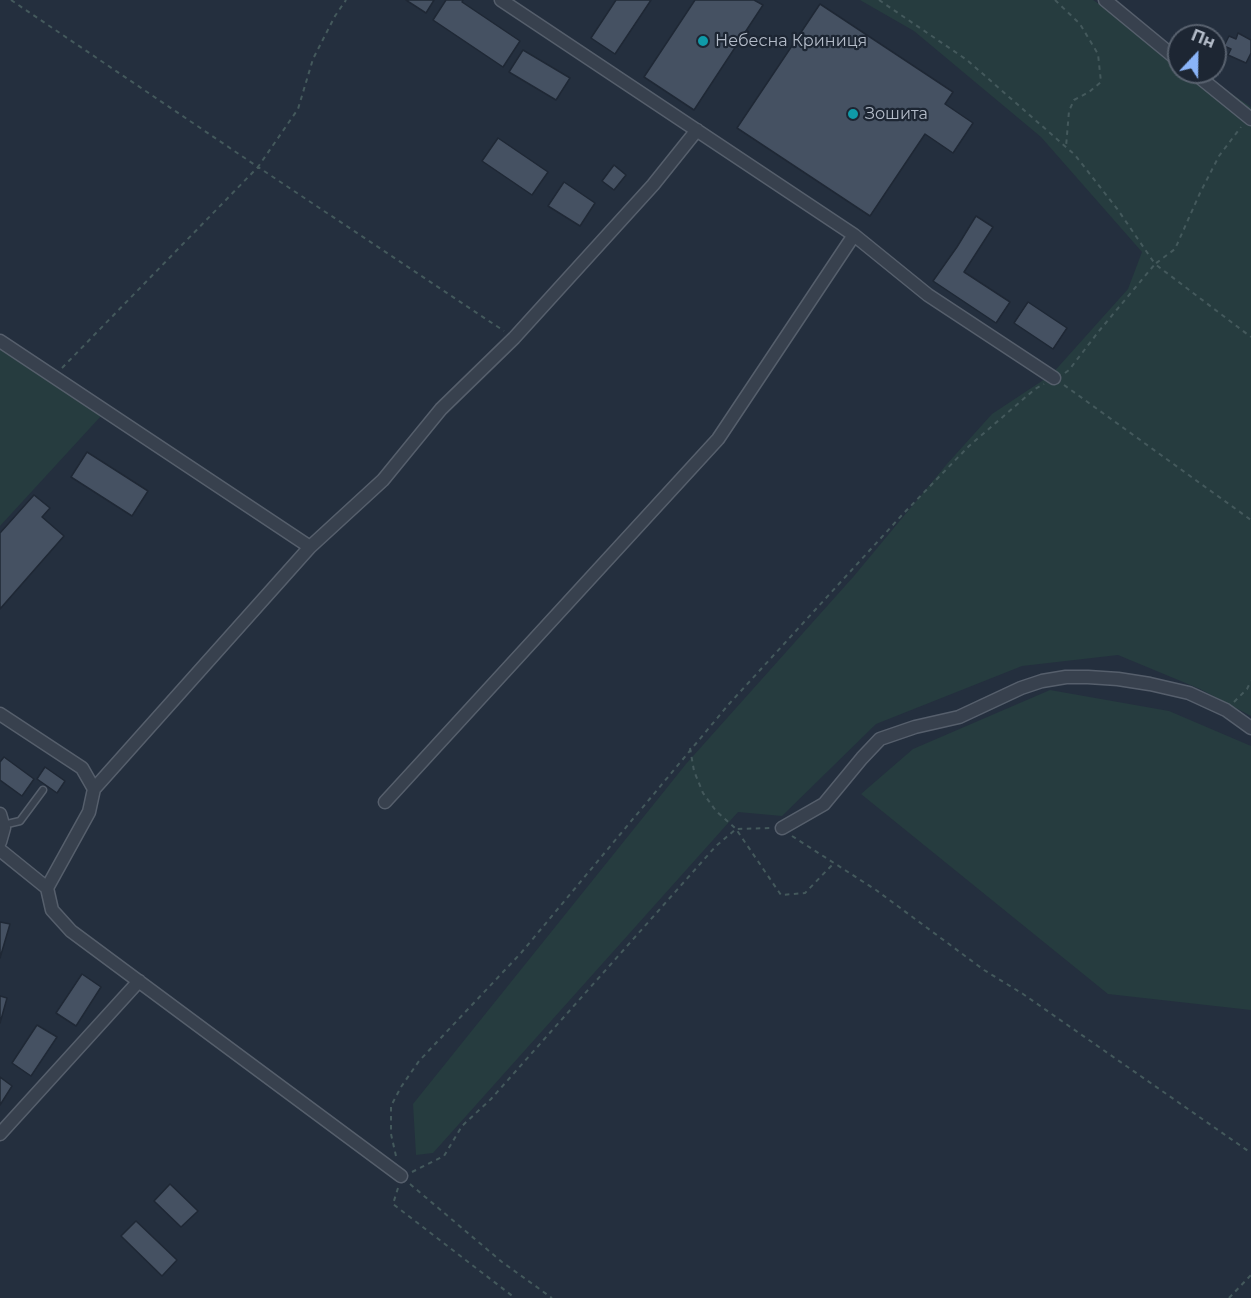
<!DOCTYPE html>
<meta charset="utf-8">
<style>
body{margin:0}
#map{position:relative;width:1251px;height:1298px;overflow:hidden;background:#242f3e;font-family:Montserrat,sans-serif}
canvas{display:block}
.north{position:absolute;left:1167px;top:24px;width:60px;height:60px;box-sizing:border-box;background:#1d2633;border:2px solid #59626f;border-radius:50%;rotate:22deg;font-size:16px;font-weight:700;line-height:24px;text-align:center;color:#b4bcc9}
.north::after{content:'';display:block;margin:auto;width:21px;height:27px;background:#8ab4f8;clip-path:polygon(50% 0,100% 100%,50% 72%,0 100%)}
</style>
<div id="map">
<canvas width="1251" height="1298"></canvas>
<div class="north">Пн</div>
</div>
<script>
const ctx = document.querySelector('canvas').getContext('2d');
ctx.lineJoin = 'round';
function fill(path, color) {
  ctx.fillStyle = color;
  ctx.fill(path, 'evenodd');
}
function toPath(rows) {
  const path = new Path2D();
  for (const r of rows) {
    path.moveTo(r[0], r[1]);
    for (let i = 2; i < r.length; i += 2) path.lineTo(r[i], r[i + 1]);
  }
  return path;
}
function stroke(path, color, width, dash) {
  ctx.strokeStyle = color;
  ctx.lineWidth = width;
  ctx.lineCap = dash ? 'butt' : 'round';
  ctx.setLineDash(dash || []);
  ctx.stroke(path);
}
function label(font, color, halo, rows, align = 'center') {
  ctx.font = font + ' Montserrat,sans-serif';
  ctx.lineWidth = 4.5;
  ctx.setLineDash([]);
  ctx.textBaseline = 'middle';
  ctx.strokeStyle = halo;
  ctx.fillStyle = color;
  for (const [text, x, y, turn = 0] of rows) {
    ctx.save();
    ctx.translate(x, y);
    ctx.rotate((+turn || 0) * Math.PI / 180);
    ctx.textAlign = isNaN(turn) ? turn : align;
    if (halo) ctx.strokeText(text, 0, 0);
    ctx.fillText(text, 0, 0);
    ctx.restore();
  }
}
fill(toPath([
 [860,0,1093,0,1179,58,1179,72,1200,72,1251,107,1251,716,1200,689,1118,655,1022,666,876,724,782,816,738,812,433,1153,416,1155,413,1104,686,764,854,576,947,464,992,414,1051,375,1128,289,1142,252,1041,137,914,31],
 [0,349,101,416,0,526],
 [1050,690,1169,711,1251,746,1251,1010,1108,994,861,794,913,749]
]), '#263c3f');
const building = toPath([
 [406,0,434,0,426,13,406,0],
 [446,0,463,0,462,2,520,41,503,67,433,20,446,0],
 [616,0,651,0,615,54,591,38,616,0],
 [695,0,754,0,763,5,694,110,644,77,695,0],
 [820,4,953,92,945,104,973,123,953,153,925,134,870,216,737,128,820,4],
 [1238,33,1251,40,1251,53,1246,63,1228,55,1231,49,1224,46,1229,36,1236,39,1238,33],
 [523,50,570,78,556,100,509,72,523,50],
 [498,138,548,172,532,195,482,161,498,138],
 [614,165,626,175,614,190,602,181,614,165],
 [564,182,595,203,580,226,548,206,564,182],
 [976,216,993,227,964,272,1010,302,996,323,933,281,957,247,976,216],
 [1028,302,1067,328,1053,349,1014,323,1028,302],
 [87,452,148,491,132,516,71,477,87,452],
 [34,495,50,508,42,517,64,536,0,609,0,533,34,495],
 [4,757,34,779,22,796,0,780,0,762,4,757],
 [45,767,65,781,57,793,37,779,45,767],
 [0,922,10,924,0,958,0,922],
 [82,974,101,987,76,1026,56,1013,82,974],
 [0,996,7,998,0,1023,0,996],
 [37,1025,57,1037,31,1076,12,1063,37,1025],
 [0,1077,12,1086,0,1105,0,1077],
 [170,1184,198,1211,181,1227,154,1201,170,1184],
 [136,1221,177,1260,162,1276,121,1236,136,1221]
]);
fill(building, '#455162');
stroke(building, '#1f2835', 1.5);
const lane = toPath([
 [3,825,20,821,43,790]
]);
const street = toPath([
 [501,0,854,235,928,295,1054,378],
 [1105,0,1179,61],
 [1193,72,1251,119],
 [0,341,310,547],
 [0,714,82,768,94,789,89,812,47,888],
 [94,789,310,547,383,480,441,409,514,338,653,185,697,130],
 [385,802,718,439,854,235],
 [0,814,4,828,0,842],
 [782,828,824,804,862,758,880,739,915,727,959,717,1021,688,1042,681,1066,677,1088,677,1118,679,1150,684,1189,693,1226,710,1251,728],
 [0,850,47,888,52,910,71,931,401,1176],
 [0,1134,139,981]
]);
stroke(lane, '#565f6c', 9);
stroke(street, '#565f6c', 15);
stroke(toPath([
 [11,0,258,167,298,109,313,59,335,16,346,0],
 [879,0,967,60,1075,155,1118,210,1155,264,1175,249,1200,193,1219,156,1241,127],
 [1055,0,1080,24,1098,54,1101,82,1089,92,1074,100,1069,111,1066,147],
 [62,368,258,167,504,331],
 [1065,373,1069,370,1099,331,1155,264,1251,337],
 [1064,385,1251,520],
 [1234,702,1247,689,1251,681],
 [690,748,694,771,703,793,716,811,736,829,781,895,805,893,834,863],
 [792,836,876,890,984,970,1023,994,1251,1153],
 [396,1156,391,1134,391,1106,401,1087,419,1061,521,953,729,704,902,515,969,446,1035,389,1044,384],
 [412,1172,444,1156,462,1126,491,1099,716,846,736,829,771,828],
 [410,1184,502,1262,552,1298],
 [398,1188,393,1204,515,1298],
 [1229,1298,1251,1275]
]), '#44595c', 2, [4.5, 4.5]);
stroke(lane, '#38414e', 6);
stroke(street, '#38414e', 12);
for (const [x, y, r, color] of [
 [703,41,6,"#0f9aa8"],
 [853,114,6,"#0f9aa8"]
]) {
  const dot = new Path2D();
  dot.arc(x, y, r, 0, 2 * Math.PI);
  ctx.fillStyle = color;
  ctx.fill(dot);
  stroke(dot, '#1d2633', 2);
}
label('16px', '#b4bcc9', '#1d2633', [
 ["Небесна Криниця",715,41],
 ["Зошита",865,114]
], 'left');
</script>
